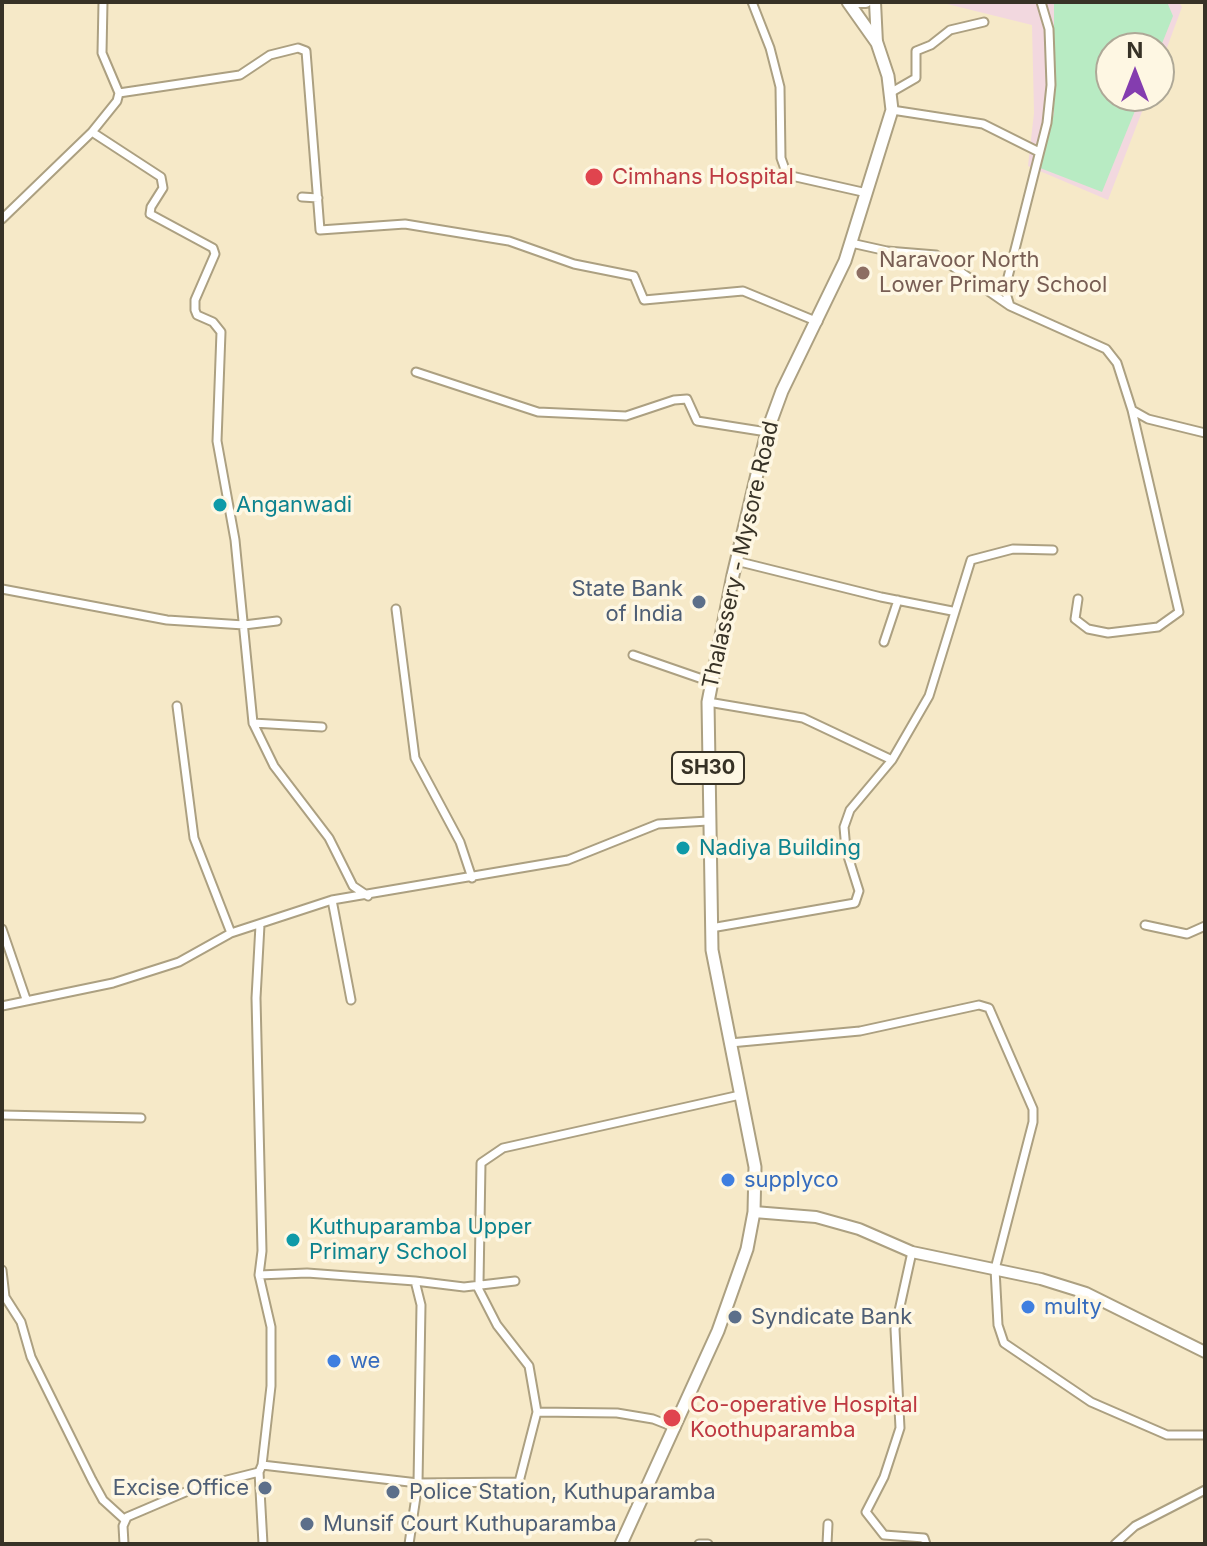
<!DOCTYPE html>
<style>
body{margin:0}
#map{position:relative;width:1207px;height:1546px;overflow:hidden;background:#f6e9c8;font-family:Inter,sans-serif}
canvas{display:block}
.frame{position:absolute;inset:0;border:4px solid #373226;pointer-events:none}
.north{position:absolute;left:1095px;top:32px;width:80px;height:80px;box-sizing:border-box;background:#fef7e3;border:2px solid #aea897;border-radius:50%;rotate:0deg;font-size:22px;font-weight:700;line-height:32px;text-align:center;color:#373226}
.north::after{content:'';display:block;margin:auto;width:28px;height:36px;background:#843daf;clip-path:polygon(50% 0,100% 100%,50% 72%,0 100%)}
</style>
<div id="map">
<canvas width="1207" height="1546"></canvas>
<div class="frame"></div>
<div class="north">N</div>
</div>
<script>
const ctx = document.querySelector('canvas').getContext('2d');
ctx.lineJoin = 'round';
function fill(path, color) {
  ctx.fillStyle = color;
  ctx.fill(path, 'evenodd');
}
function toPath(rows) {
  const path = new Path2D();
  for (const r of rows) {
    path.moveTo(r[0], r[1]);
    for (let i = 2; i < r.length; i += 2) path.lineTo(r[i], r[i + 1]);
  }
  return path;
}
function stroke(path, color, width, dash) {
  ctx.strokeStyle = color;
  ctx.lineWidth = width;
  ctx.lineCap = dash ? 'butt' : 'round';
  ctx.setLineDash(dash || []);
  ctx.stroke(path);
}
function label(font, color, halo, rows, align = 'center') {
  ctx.font = font + ' Inter,sans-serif';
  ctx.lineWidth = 7;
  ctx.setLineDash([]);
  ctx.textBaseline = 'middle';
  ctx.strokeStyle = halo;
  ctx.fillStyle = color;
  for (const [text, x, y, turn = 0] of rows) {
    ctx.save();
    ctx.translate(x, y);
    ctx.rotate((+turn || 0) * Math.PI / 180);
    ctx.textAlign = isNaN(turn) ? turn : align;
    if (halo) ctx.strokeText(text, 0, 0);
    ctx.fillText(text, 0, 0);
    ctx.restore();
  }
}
fill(toPath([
 [939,2,1179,2,1182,7,1159,69,1159,48,1111,48,1111,96,1148,96,1108,200,1028,166,1034,113,1032,25]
]), '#f2d8df');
fill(toPath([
 [1054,2,1167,2,1173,16,1159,51,1111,48,1111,96,1141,96,1102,192,1040,168,1054,113]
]), '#b8ebc3');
const street = toPath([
 [103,2,102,53,119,93,117,101,92,132,161,177,163,188,151,207,150,214,213,248,215,254,195,300,195,310,197,315,213,322,221,332,217,441,235,540,253,723,274,766,329,838,353,886,368,896],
 [752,2,770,48,780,87,781,158,787,175,867,193],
 [1041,2,1049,29,1051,85,1047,123,1008,277,1006,293,1010,306,1106,349,1117,363,1132,410,1148,419,1205,433],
 [119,93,240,75,270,55,298,48,306,51,320,230,405,224,509,241,574,264,634,276,644,300,743,291,818,322],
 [890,93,916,78,916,51,931,45,950,30,984,22],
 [892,110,983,124,1039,152],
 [302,197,318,198],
 [2,219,92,132],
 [851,243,887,251,936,255,1010,306],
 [416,372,538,412,626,416,674,400,687,399,697,421,767,432],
 [736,561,881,597,952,611],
 [2,589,167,620,244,625,277,621],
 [1078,599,1075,619,1088,629,1108,633,1158,627,1179,612,1132,410],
 [396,609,415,758,460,842,472,878],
 [884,642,898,600],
 [633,655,711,682],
 [708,702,803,718,892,760,850,810,844,827,846,850,859,891,855,903,711,928],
 [177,706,194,838,231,933],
 [253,723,322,727],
 [892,760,929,696,971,560,1013,549,1053,550],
 [332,900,351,1000],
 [1145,925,1187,934,1205,926],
 [2,929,26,999],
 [2,1006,113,983,179,962,231,933,332,900,568,860,658,824,708,821],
 [730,1043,860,1031,979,1005,989,1008,1033,1109,1033,1122,995,1269,998,1325,1004,1343,1091,1402,1167,1435,1205,1435],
 [2,1115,141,1118],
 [912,1252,895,1329,900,1428,884,1477,866,1512,884,1535,924,1538,926,1544],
 [2,1270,5,1297,21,1322,31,1357,92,1480,103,1500,125,1520],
 [259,1275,307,1273,415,1281],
 [515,1281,464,1287,415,1281,421,1305,418,1483,519,1482,537,1412],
 [479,1284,481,1163,503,1148,740,1095],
 [477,1286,497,1325,529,1366,537,1412,617,1413,653,1419,676,1428],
 [262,1465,418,1483,409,1544],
 [259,1472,263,1544],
 [124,1544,123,1526,127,1517,195,1488,259,1472,262,1465,271,1386,271,1327,259,1275,262,1251,256,998,260,925],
 [699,1544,708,1544],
 [827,1544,828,1524],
 [1115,1544,1135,1526,1205,1490]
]);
const secondary = toPath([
 [850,2,866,2],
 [875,2,877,43],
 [754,1212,816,1217,859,1229,912,1252,1041,1279,1086,1293,1205,1352]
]);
const primary = toPath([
 [621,1544,718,1331,747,1249,754,1212,755,1167,712,950,708,702,733,575,767,432,782,391,845,261,892,110,888,76,877,43,848,2]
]);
stroke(street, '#aca081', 11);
stroke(secondary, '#aca081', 14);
stroke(primary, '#aca081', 15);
stroke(street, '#fff', 7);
stroke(secondary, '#fff', 10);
stroke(primary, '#fff', 11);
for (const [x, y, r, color] of [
 [594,177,10,"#e0444e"],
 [863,273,8,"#8d6e63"],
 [220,505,8,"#0f9aa8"],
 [699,602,8,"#5c6f8a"],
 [683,848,8,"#0f9aa8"],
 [728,1180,8,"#3f7fe0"],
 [293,1240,8,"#0f9aa8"],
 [1028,1307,8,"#3f7fe0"],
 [735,1317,8,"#5c6f8a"],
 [334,1361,8,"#3f7fe0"],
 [672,1418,10,"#e0444e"],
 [265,1488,8,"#5c6f8a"],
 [393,1492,8,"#5c6f8a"],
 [307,1524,8,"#5c6f8a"]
]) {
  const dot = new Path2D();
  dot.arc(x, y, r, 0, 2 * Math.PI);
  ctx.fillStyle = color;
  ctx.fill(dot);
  stroke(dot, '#fef7e3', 3);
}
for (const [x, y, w] of [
 [708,768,72]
]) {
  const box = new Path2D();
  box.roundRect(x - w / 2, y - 16, w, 32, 6);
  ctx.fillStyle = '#fef7e3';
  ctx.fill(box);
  stroke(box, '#373226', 2);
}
label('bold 20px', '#373226', null, [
 ["SH30",708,768]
]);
label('22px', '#be3a42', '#fef7e3', [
 ["Cimhans Hospital",612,177],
 ["Co-operative Hospital",690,1405],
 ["Koothuparamba",690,1430]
], 'left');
label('22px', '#785e54', '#fef7e3', [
 ["Naravoor North",879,260],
 ["Lower Primary School",879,285]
], 'left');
label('22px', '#0d838f', '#fef7e3', [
 ["Anganwadi",236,505],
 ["Nadiya Building",699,848],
 ["Kuthuparamba Upper",309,1227],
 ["Primary School",309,1252]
], 'left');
label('22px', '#373226', '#fef7e3', [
 ["Thalassery - Mysore Road",741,555,-77]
]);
label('22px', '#4e5e75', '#fef7e3', [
 ["State Bank",683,589,"right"],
 ["of India",683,614,"right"],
 ["Syndicate Bank",751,1317],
 ["Excise Office",249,1488,"right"],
 ["Police Station, Kuthuparamba",409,1492],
 ["Munsif Court Kuthuparamba",323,1524]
], 'left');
label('22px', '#366cbe', '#fef7e3', [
 ["supplyco",744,1180],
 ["multy",1044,1307],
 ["we",350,1361]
], 'left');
</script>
